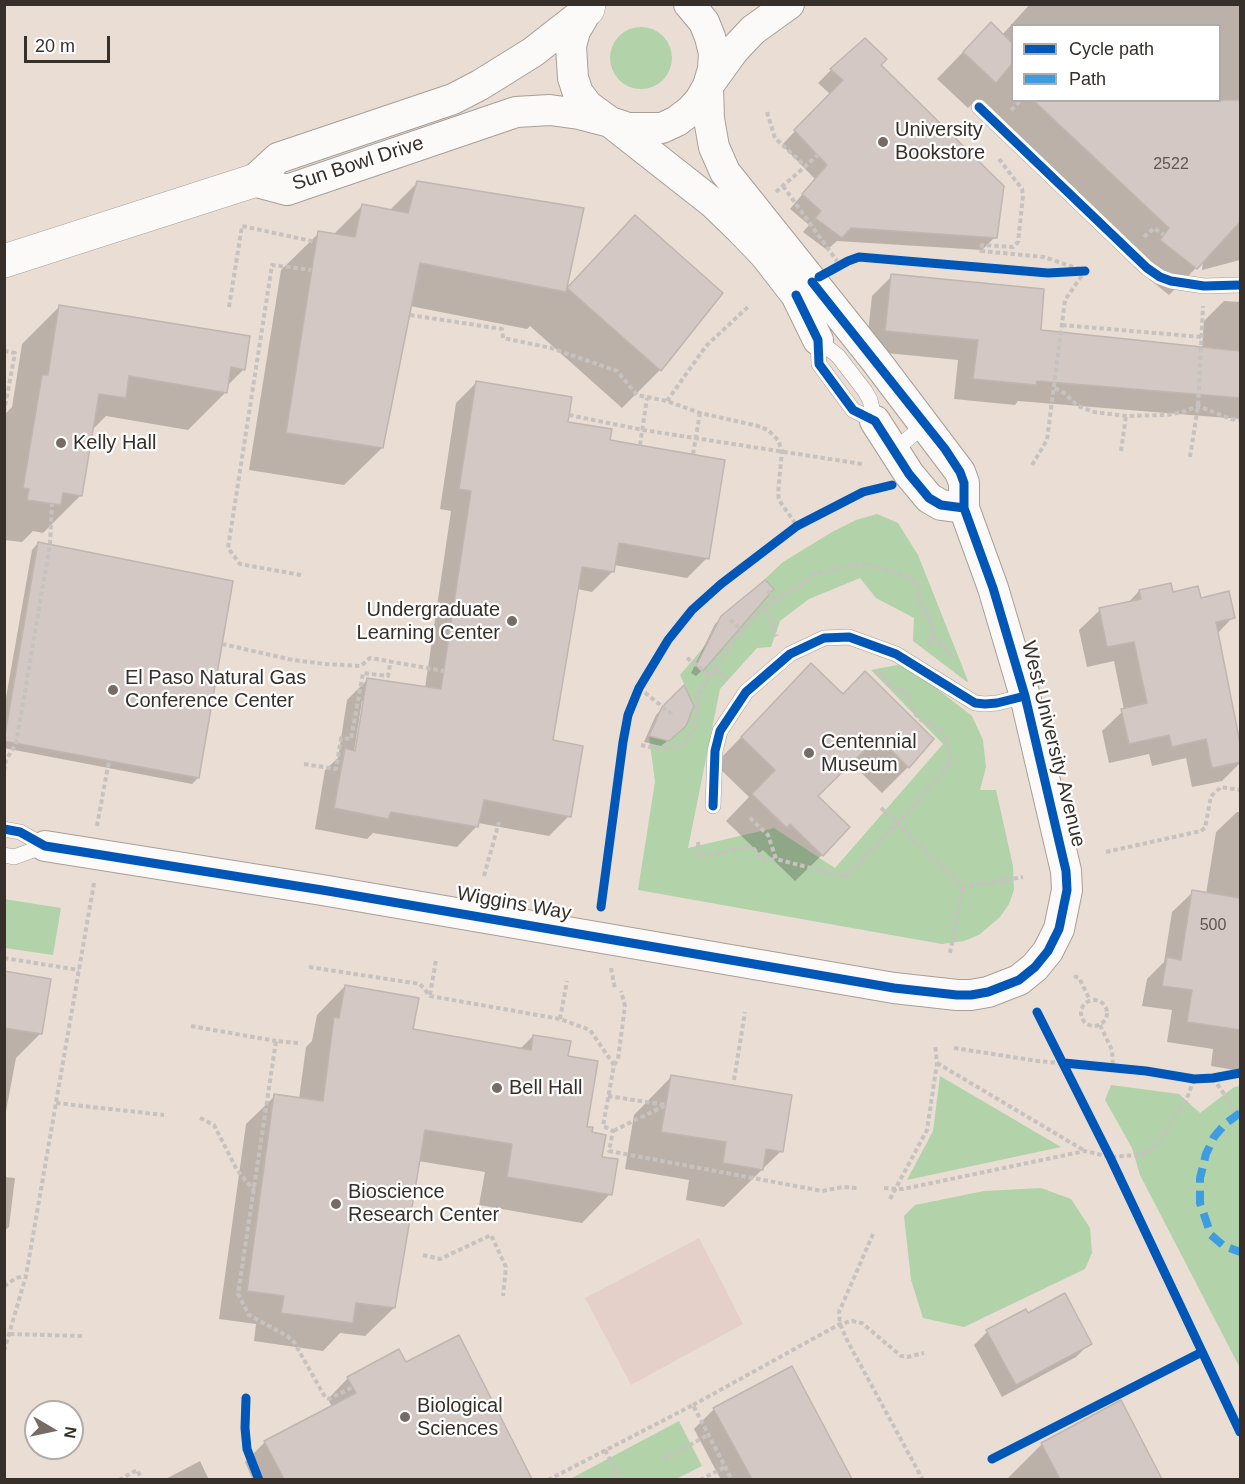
<!DOCTYPE html>
<style>
body{margin:0}
#map{position:relative;width:1245px;height:1484px;overflow:hidden;background:#eaded4;font-family:Arial,sans-serif}
canvas{display:block}
.frame{position:absolute;inset:0;border:6px solid #372f29;pointer-events:none}
.legend{position:absolute;left:1011px;top:24px;width:210px;height:78px;box-sizing:border-box;background:#fff;border:2px solid #afaca9;margin:0;padding:8px 10px;list-style:none;font-size:18px;color:#372f29}
.legend li{display:flex;align-items:center;gap:12px;height:30px}
.legend b{width:30px;border:2px solid #afaca9}
.north{position:absolute;left:24px;top:1400px;width:60px;height:60px;box-sizing:border-box;background:#fff;border:2px solid #afaca9;border-radius:50%;rotate:99deg;font-size:16px;font-weight:700;line-height:24px;text-align:center;color:#372f29}
.north::after{content:'';display:block;margin:auto;width:21px;height:27px;background:#766c65;clip-path:polygon(50% 0,100% 100%,50% 72%,0 100%)}
.scale{position:absolute;left:24px;top:36px;width:86px;height:27px;box-sizing:border-box;border:3px solid #372f29;border-top:0;padding-left:8px;font-size:18px;line-height:21px;white-space:nowrap;color:#372f29;-webkit-text-stroke:4px #fff;paint-order:stroke}
</style>
<div id="map">
<canvas width="1245" height="1484"></canvas>
<div class="frame"></div>
<ul class="legend">
<li><b style="height:8px;background:#0057b8"></b>Cycle path</li>
<li><b style="height:8px;background:#3e9de1"></b>Path</li>
</ul>
<div class="north">N</div>
<div class="scale">20 m</div>
</div>
<script>
const ctx = document.querySelector('canvas').getContext('2d');
ctx.lineJoin = 'round';
function fill(path, color) {
  ctx.fillStyle = color;
  ctx.fill(path, 'evenodd');
}
function toPath(rows) {
  const path = new Path2D();
  for (const r of rows) {
    if (r.length === 3) {
      path.moveTo(r[0] + r[2], r[1]);
      path.arc(r[0], r[1], r[2], 0, 2 * Math.PI);
      continue;
    }
    path.moveTo(r[0], r[1]);
    for (let i = 2; i < r.length; i += 2) path.lineTo(r[i], r[i + 1]);
  }
  return path;
}
function stroke(path, color, width, dash) {
  ctx.strokeStyle = color;
  ctx.lineWidth = width;
  ctx.lineCap = dash ? 'butt' : 'round';
  ctx.setLineDash(dash || []);
  ctx.stroke(path);
}
function label(font, color, halo, rows, align = 'center') {
  ctx.font = font + ' Arial,sans-serif';
  ctx.lineWidth = 4.5;
  ctx.setLineDash([]);
  ctx.textBaseline = 'middle';
  ctx.strokeStyle = halo;
  ctx.fillStyle = color;
  for (const [text, x, y, turn = 0] of rows) {
    ctx.save();
    ctx.translate(x, y);
    ctx.rotate((+turn || 0) * Math.PI / 180);
    ctx.textAlign = isNaN(turn) ? turn : align;
    if (halo) ctx.strokeText(text, 0, 0);
    ctx.fillText(text, 0, 0);
    ctx.restore();
  }
}
fill(toPath([
 [699,1238,743,1324,631,1385,585,1298]
]), '#e4d0c8');
fill(toPath([
 [641,58,31],
 [877,514,898,523,918,555,968,681,967,682,913,641,914,618,876,598,860,578,809,599,780,621,771,647,757,648,720,689,688,848,774,828,835,868,943,744,871,670,897,665,913,670,972,716,983,740,986,767,980,790,996,790,1013,866,1014,890,1009,904,1000,917,979,935,964,941,942,944,638,890,655,782,649,736,669,741,686,726,694,706,680,675,751,592,783,562,832,532,856,520],
 [4,899,61,908,53,955,5,948],
 [940,1076,1061,1147,907,1180,933,1131],
 [1111,1085,1179,1094,1200,1113,1234,1087,1240,1086,1240,1368,1140,1175,1132,1148,1105,1100],
 [1041,1188,1071,1199,1090,1228,1092,1253,1085,1269,964,1327,923,1318,911,1280,904,1216,915,1205,984,1191],
 [679,1421,702,1466,676,1479,570,1479]
]), '#b2d2a9');
fill(toPath([
 [1030,4,1240,4,1240,260,1202,270,1203,261,1169,295,1134,267,1143,256,977,99,968,108,937,79,964,51,1002,35],
 [1012,26,1220,26,1220,100,1012,100],
 [879,65,995,237,982,250,837,241,827,250,803,232,809,225,790,209,815,179,782,145,830,94,818,83,831,70],
 [418,182,564,290,635,217,721,293,660,370,622,408,530,326,527,329,410,306,382,448,344,485,249,470,281,270,319,233,333,235,362,206,389,211],
 [892,276,1039,331,1202,348,1204,321,1224,301,1240,302,1240,419,1018,401,1015,405,954,399,958,360,866,351,872,296],
 [60,306,244,369,227,386,226,392,188,430,106,416,91,431,81,495,43,533,33,531,22,542,4,540,5,414,12,407,22,344],
 [476,383,608,441,707,558,687,578,614,565,613,571,592,592,577,589,551,742,569,816,549,836,478,823,477,826,457,847,373,833,367,839,315,829,325,770,338,758,347,700,367,680,425,688,451,511,440,509,456,403],
 [362,701,365,701,356,758,353,758],
 [38,543,198,778,192,784,4,748,4,709,32,550],
 [1139,591,1172,593,1200,600,1233,617,1217,634,1240,750,1240,763,1222,781,1192,787,1186,758,1152,766,1149,754,1109,763,1102,731,1124,710,1114,661,1087,667,1079,630,1100,610,1127,604],
 [722,617,702,670,696,676,691,673,715,624],
 [811,666,908,767,882,793,850,762,816,796,822,855,795,881,763,850,759,853,726,821,749,797,715,764],
 [683,687,678,732,661,746,644,742,656,715],
 [1237,812,1240,812,1240,1071,1211,1066,1213,1049,1167,1042,1172,1010,1142,1006,1147,979,1164,962,1172,912,1193,892,1206,894,1216,832],
 [4,972,41,1033,16,1058,4,1122],
 [345,986,411,1030,520,1049,533,1036,566,1057,586,1128,591,1133,601,1158,610,1194,582,1223,479,1205,485,1172,418,1161,394,1308,365,1336,340,1333,323,1351,254,1341,256,1324,219,1319,246,1124,275,1096,299,1099,306,1047,312,1041,317,1015],
 [671,1077,781,1151,724,1207,686,1200,689,1180,625,1169,634,1115],
 [4,1177,15,1178,9,1227,4,1231],
 [1028,1315,1090,1343,1076,1357,1002,1397,974,1345,987,1332],
 [405,1364,529,1477,526,1480,253,1480,245,1462,265,1442,332,1407,328,1399,348,1378],
 [792,1368,850,1480,721,1480,694,1429,714,1409],
 [1121,1402,1160,1480,1006,1480,1042,1444],
 [200,1461,209,1480,164,1480]
]), '#0003');
const building = toPath([
 [991,22,1012,43,1012,64,996,83,963,52,991,22],
 [865,38,887,59,881,65,1004,186,997,238,851,228,842,238,815,218,821,211,802,194,827,165,794,130,843,80,830,69,865,38],
 [1033,100,1240,100,1240,222,1197,269,1160,240,1169,228,1033,100],
 [417,181,584,208,566,292,420,263,383,448,286,433,318,231,355,237,362,204,408,213,417,181],
 [635,215,723,293,661,371,567,288,635,215],
 [891,274,1044,289,1041,330,1240,351,1240,398,1037,381,1036,385,973,379,978,340,885,331,891,274],
 [59,305,250,336,245,370,231,367,227,393,129,376,126,398,99,394,82,496,63,493,61,505,27,500,29,489,23,488,42,375,48,375,59,305],
 [476,381,572,397,568,422,612,429,610,440,725,460,709,559,619,543,614,572,582,567,553,740,583,746,571,817,484,800,478,827,391,812,388,819,334,808,345,748,355,751,367,678,441,689,471,491,459,489,476,381],
 [38,542,233,581,199,778,4,741,38,542],
 [765,580,774,589,703,671,696,666,721,616,765,580],
 [1171,583,1173,592,1198,586,1201,598,1229,591,1235,618,1216,622,1240,743,1240,762,1212,768,1206,739,1172,747,1169,735,1129,744,1121,709,1147,703,1134,642,1107,647,1099,608,1141,599,1139,590,1171,583],
 [811,663,843,694,865,671,934,739,909,768,878,737,818,796,850,827,823,856,790,824,787,828,752,794,775,770,741,737,811,663],
 [684,685,694,706,686,726,669,741,649,736,662,707,684,685],
 [1192,890,1240,898,1240,1030,1187,1022,1192,990,1162,986,1167,957,1181,960,1192,890],
 [4,971,51,979,42,1034,4,1028,4,971],
 [345,985,419,998,413,1029,531,1050,533,1035,571,1041,568,1056,598,1061,587,1127,593,1127,592,1132,606,1135,602,1157,618,1159,612,1195,507,1177,512,1144,425,1130,395,1308,356,1303,353,1323,281,1313,284,1296,247,1291,274,1094,323,1101,334,1017,339,1018,345,985],
 [671,1075,792,1095,783,1152,766,1149,763,1170,723,1163,726,1142,661,1132,671,1075],
 [1065,1293,1092,1344,1016,1385,986,1330,1026,1309,1028,1313,1065,1293],
 [459,1335,532,1479,284,1479,264,1441,356,1393,347,1377,399,1349,406,1362,459,1335],
 [792,1366,852,1479,752,1479,713,1408,792,1366],
 [1121,1400,1162,1479,1060,1479,1041,1443,1121,1400]
]);
fill(building, '#d3c8c3');
stroke(building, '#c0b5b0', 1.5);
const service = toPath([
 [979,107,1147,268,1160,277,1171,281,1204,286,1240,285],
 [818,340,819,364,853,410,875,421],
 [818,340,838,356,865,391,870,400,875,421],
 [894,451,925,424],
 [713,806,715,751,720,731,746,692,790,654,824,638,849,637,896,654,975,703,985,704,997,703,1025,696],
 [4,829,20,832,45,846],
 [4,855,14,857,45,846]
]);
const minor = toPath([
 [585,14,575,31,571,46,573,78,578,93,588,106,610,122,628,128,662,128,677,121,690,111,700,100,708,86,713,69,714,53,710,37,704,22,689,4],
 [253,181,287,190,516,112,550,110,579,114,610,122,713,203,740,229,765,255,796,295,818,340],
 [253,181,278,158,453,99,480,85,533,52,588,9],
 [875,421,909,474,929,498,941,505,964,508],
 [45,846,322,890,894,988,957,995,971,995,988,992,1019,980,1035,967,1048,951,1059,929,1067,890,1066,871,1025,696,993,588,964,508,964,483,960,472,876,361,725,172,714,147,709,119,708,86,734,50,753,30,789,4]
]);
const tertiary = toPath([
 [588,9,589,4],
 [4,261,253,181]
]);
stroke(service, '#a79f98', 16);
stroke(minor, '#a79f98', 32);
stroke(tertiary, '#a79f98', 34);
stroke(toPath([
 [1011,110,1021,100],
 [767,112,775,138,805,166],
 [999,159,1022,189,1023,196,1018,242,1013,247,982,245,981,251,1044,257,1082,270],
 [783,186,837,261],
 [776,192,818,155],
 [1144,237,1154,228,1164,235],
 [837,266,859,257,871,257,1048,273,1085,271],
 [229,307,242,226,316,242],
 [410,315,502,329,503,338,551,348,617,371,637,395,667,401,700,413,758,426,768,430,778,440,782,451,778,493,779,500,797,526],
 [1062,325,1202,337],
 [4,351,15,353,4,412],
 [1055,388,1064,393,1078,406,1094,412,1126,416,1167,415,1183,412,1198,406,1231,419,1240,420],
 [667,401,706,346,750,305],
 [569,415,643,430,862,464],
 [640,445,647,398],
 [1121,451,1126,416],
 [693,454,700,413],
 [1190,457,1198,406,1203,306],
 [1032,465,1047,440,1065,300,1085,271],
 [301,575,240,564,228,548,272,265,311,270],
 [768,591,776,600],
 [765,607,777,636],
 [730,620,742,630],
 [933,636,954,658],
 [222,644,293,660,325,664,361,666,370,658,444,671],
 [687,658,710,675],
 [714,669,728,679],
 [639,688,673,715],
 [641,745,660,749,675,747,685,742,696,725,698,694,742,630,765,607,816,574,849,565,872,565,909,577,918,588,919,600,927,614,932,628,932,642,926,646],
 [304,764,336,769,341,738,351,739,363,673,388,676,391,660],
 [4,771,6,760,16,744,50,544,52,504],
 [881,808,963,887,1023,877],
 [750,818,768,835,776,859,842,876,847,876,897,824,946,769,950,757,948,745,943,732,934,725,921,720,914,713,909,698,903,690,892,688,878,671],
 [97,826,109,761],
 [698,842,699,854,704,856,748,847,754,849,762,860,776,859],
 [1106,852,1201,831,1205,828,1211,796,1221,787,1240,790],
 [484,876,499,822],
 [601,907,623,742,628,715,639,688,668,640,692,610,721,584,797,526,863,492,883,488],
 [950,953,963,887],
 [4,958,79,970],
 [309,967,420,984,430,996,560,1019,590,1030,614,1065,603,1126,613,1131,609,1151,822,1191,843,1187,857,1188],
 [611,968,615,989],
 [1074,976,1079,978,1090,1000],
 [430,995,436,960],
 [1094,1013,13],
 [560,1019,567,981],
 [1100,1025,1112,1050,1113,1068],
 [191,1026,276,1041],
 [298,1043,276,1041,238,1294,249,1315,287,1336,294,1342,325,1397,329,1399,353,1387],
 [954,1048,1038,1061,1146,1071,1194,1079,1213,1078,1240,1073],
 [937,1063,1085,1151],
 [614,1065,618,1059,625,1006,621,991],
 [1213,1078,1238,1114],
 [734,1080,745,1012],
 [608,1096,666,1105,613,1131],
 [56,1103,164,1115],
 [200,1118,214,1125,237,1170,254,1190],
 [884,1188,903,1189,1085,1151,1110,1157,1138,1155,1150,1152,1163,1137,1173,1117,1186,1101,1194,1079],
 [890,1199,927,1130,937,1063,935,1045],
 [873,1234,839,1312,840,1324,848,1342,923,1480],
 [423,1255,440,1259,491,1235,506,1267,503,1296],
 [4,1286,16,1278,26,1276],
 [10,1334,82,1336],
 [4,1351,26,1276,94,883],
 [246,1398,245,1428,247,1449,259,1480],
 [693,1405,840,1324,852,1321,862,1323,901,1356,907,1357,924,1353],
 [605,1450,621,1480],
 [992,1459,1202,1352],
 [663,1460,708,1435],
 [119,1480,137,1470,142,1480],
 [548,1480,693,1405,732,1480],
 [700,1480,725,1467]
]), '#c7c2bf', 4, [4.5, 3]);
stroke(service, '#fcfaf9', 15);
stroke(minor, '#fcfaf9', 30);
stroke(tertiary, '#fcfaf9', 33);
stroke(toPath([
 [1240,1113,1225,1124,1214,1137,1206,1154,1200,1178,1200,1203,1211,1235,1224,1246,1240,1252]
]), '#3e9de1', 8, [15, 8]);
stroke(toPath([
 [979,107,1147,268,1160,277,1171,281,1204,286,1240,285],
 [819,277,848,261,859,257,1048,273,1085,271],
 [796,295,818,340,819,364,853,410,875,421,909,474,929,498,941,505,964,508],
 [713,806,715,751,720,731,746,692,790,654,824,638,849,637,896,654,975,703,985,704,997,703,1025,696],
 [4,829,20,832,45,846,322,890,894,988,957,995,971,995,988,992,1019,980,1035,967,1048,951,1059,929,1067,890,1066,871,1025,696,993,588,964,508,964,483,960,472,945,449,812,282],
 [601,907,623,742,628,715,639,688,668,640,692,610,721,584,797,526,863,492,892,485],
 [1037,1012,1110,1157,1240,1432],
 [1064,1063,1146,1071,1194,1079,1213,1078,1240,1073],
 [246,1398,245,1428,247,1449,259,1480],
 [992,1459,1202,1352]
]), '#0057b8', 9);
for (const [x, y, r, color] of [
 [883,142,6,"#766c65"],
 [61,443,6,"#766c65"],
 [512,621,6,"#766c65"],
 [113,690,6,"#766c65"],
 [809,753,6,"#766c65"],
 [497,1088,6,"#766c65"],
 [336,1204,6,"#766c65"],
 [405,1417,6,"#766c65"]
]) {
  const dot = new Path2D();
  dot.arc(x, y, r, 0, 2 * Math.PI);
  ctx.fillStyle = color;
  ctx.fill(dot);
  stroke(dot, '#fff', 2);
}
label('16px', '#5f5650', null, [
 ["2522",1171,165],
 ["500",1213,926]
]);
label('20px', '#372f29', '#fff', [
 ["University",895,130],
 ["Bookstore",895,153],
 ["Kelly Hall",73,443],
 ["Undergraduate",500,610,"right"],
 ["Learning Center",500,633,"right"],
 ["El Paso Natural Gas",125,678],
 ["Conference Center",125,701],
 ["Centennial",821,742],
 ["Museum",821,765],
 ["Bell Hall",509,1088],
 ["Bioscience",348,1192],
 ["Research Center",348,1215],
 ["Biological",417,1406],
 ["Sciences",417,1429]
], 'left');
label('20px', '#372f29', '#fff', [
 ["Sun Bowl Drive",358,164,-18],
 ["West University Avenue",1053,744,76],
 ["Wiggins Way",514,904,10]
]);
</script>
